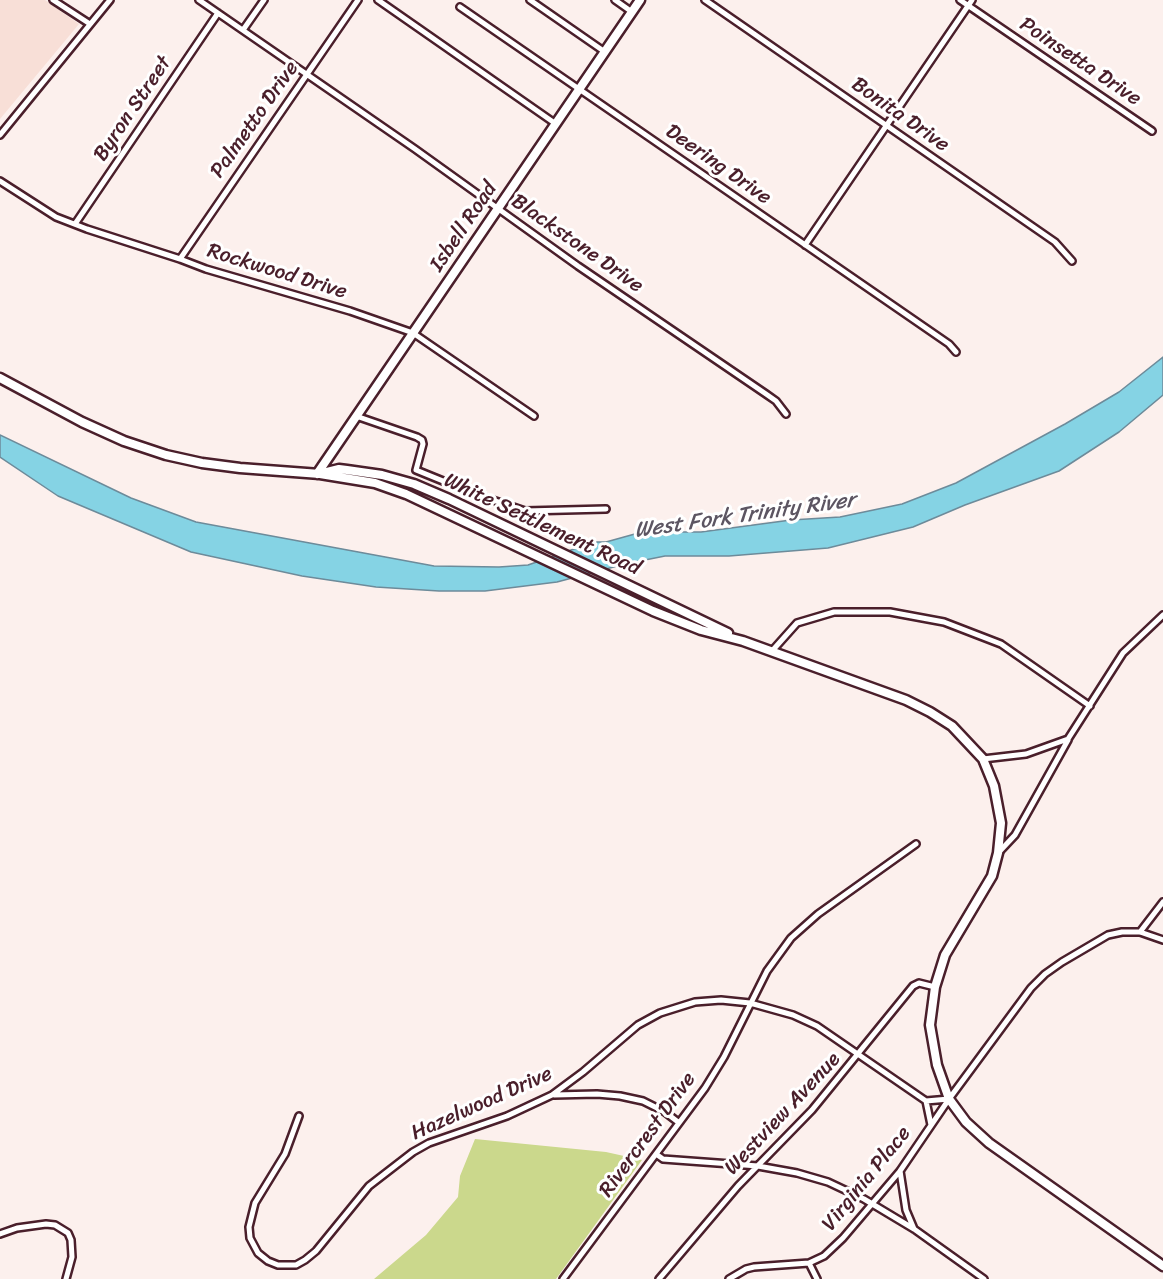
<!DOCTYPE html>
<style>
body{margin:0}
canvas{display:block;background:#fcf0ed}
</style>
<canvas width="1163" height="1279"></canvas>
<script>
const ctx = document.querySelector('canvas').getContext('2d');
ctx.lineJoin = 'round';
function fill(path, color) {
  ctx.fillStyle = color;
  ctx.fill(path, 'evenodd');
}
function toPath(rows) {
  const path = new Path2D();
  for (const r of rows) {
    path.moveTo(r[0], r[1]);
    for (let i = 2; i < r.length; i += 2) path.lineTo(r[i], r[i + 1]);
  }
  return path;
}
function stroke(path, color, width, dash) {
  ctx.strokeStyle = color;
  ctx.lineWidth = width;
  ctx.lineCap = dash ? 'butt' : 'round';
  ctx.setLineDash(dash || []);
  ctx.stroke(path);
}
function label(font, color, halo, rows, align = 'center') {
  ctx.font = font + ' Sriracha,sans-serif';
  ctx.lineWidth = 6;
  ctx.setLineDash([]);
  ctx.textBaseline = 'middle';
  ctx.strokeStyle = halo;
  ctx.fillStyle = color;
  for (const [text, x, y, turn = 0] of rows) {
    ctx.save();
    ctx.translate(x, y);
    ctx.rotate((+turn || 0) * Math.PI / 180);
    ctx.textAlign = isNaN(turn) ? turn : align;
    if (halo) ctx.strokeText(text, 0, 0);
    ctx.fillText(text, 0, 0);
    ctx.restore();
  }
}
fill(toPath([
 [0,0,45,0,79,24,0,119]
]), '#f8dfd7');
fill(toPath([
 [475,1139,606,1152,642,1160,556,1279,374,1279,426,1235,458,1197,460,1176]
]), '#cbd88c');
const water = toPath([
 [1163,357,1163,395,1119,432,1059,471,965,505,913,527,828,548,729,556,665,556,625,564,557,582,485,591,439,591,376,587,302,576,191,552,58,496,0,457,0,435,131,498,196,522,434,566,499,567,528,565,594,542,606,542,642,532,701,532,791,520,840,517,902,504,956,483,1065,424,1119,392,1163,357]
]);
fill(water, '#85d3e4');
stroke(water, '#6d8b9a', 1.5);
const street = toPath([
 [53,0,90,24],
 [199,0,415,149,578,266,766,394,776,401,786,414],
 [378,0,556,124],
 [530,0,605,52],
 [615,0,632,12],
 [705,0,1055,242,1072,261],
 [960,0,1152,131],
 [460,7,949,344,956,352],
 [243,30,264,0],
 [0,135,110,0],
 [0,181,56,217,87,229,180,259,206,269,350,311,413,333,534,416],
 [75,224,218,13],
 [805,245,972,0],
 [180,259,358,0],
 [356,416,417,437,422,440,423,444,416,470,475,494,525,511,606,509],
 [772,651,797,623,834,612,890,612,944,622,1001,644,1090,706],
 [983,759,1026,754,1068,739,1123,653,1163,615],
 [999,852,1015,835,1068,740],
 [1140,932,1163,902],
 [554,1095,597,1094,620,1096,643,1101,665,1112,678,1122],
 [926,1101,949,1099],
 [299,1116,285,1154,255,1203,249,1227,250,1238,258,1253,268,1261,278,1265,296,1265,305,1260,316,1251,369,1186,413,1152,429,1143,507,1116,552,1095,583,1072,638,1025,660,1013,695,1002,721,1000,750,1003,793,1015,817,1026,926,1101,931,1125],
 [656,1154,663,1159,758,1166,797,1173,828,1182,864,1199,914,1229,984,1279],
 [900,1171,906,1210,914,1229],
 [0,1234,17,1228,46,1224,55,1225,68,1233,71,1240,72,1257,66,1279],
 [809,1263,817,1279],
 [563,1279,705,1088,724,1057,767,971,791,938,818,914,916,844],
 [659,1279,738,1186,812,1110,913,986,919,983,935,987],
 [729,1279,746,1269,754,1267,809,1263,824,1256,843,1238,900,1171,949,1099,1031,988,1045,974,1062,962,1108,935,1122,932,1140,932,1163,940]
]);
const secondary = toPath([
 [0,378,82,422,124,441,166,455,202,463,240,468,320,474,375,483,406,494,653,611,701,630,743,641,906,700,930,712,952,726,983,759,994,786,1001,823,998,853,992,876,945,955,935,987,930,1025,937,1065,949,1099,966,1122,989,1143,1163,1266],
 [323,473,339,469,347,470,382,475,414,484,449,499,728,633],
 [317,474,640,0]
]);
stroke(street, '#4a1f2b', 10);
stroke(secondary, '#4a1f2b', 13);
stroke(street, '#fff', 5);
stroke(secondary, '#fff', 8);
label('21px', '#4a1f2b', '#fff', [
 ["Poinsetta Drive",1080,62,34],
 ["Byron Street",133,109,-56],
 ["Bonita Drive",900,115,35],
 ["Palmetto Drive",255,120,-55],
 ["Deering Drive",718,165,35],
 ["Isbell Road",464,227,-56],
 ["Blackstone Drive",577,244,35],
 ["Rockwood Drive",277,272,17],
 ["White Settlement Road",542,525,25],
 ["Hazelwood Drive",482,1104,-24],
 ["Westview Avenue",783,1114,-47],
 ["Rivercrest Drive",648,1135,-54],
 ["Virginia Place",867,1179,-51]
]);
label('italic 22px', '#5c5562', '#fff', [
 ["West Fork Trinity River",745,516,-8]
]);
</script>
